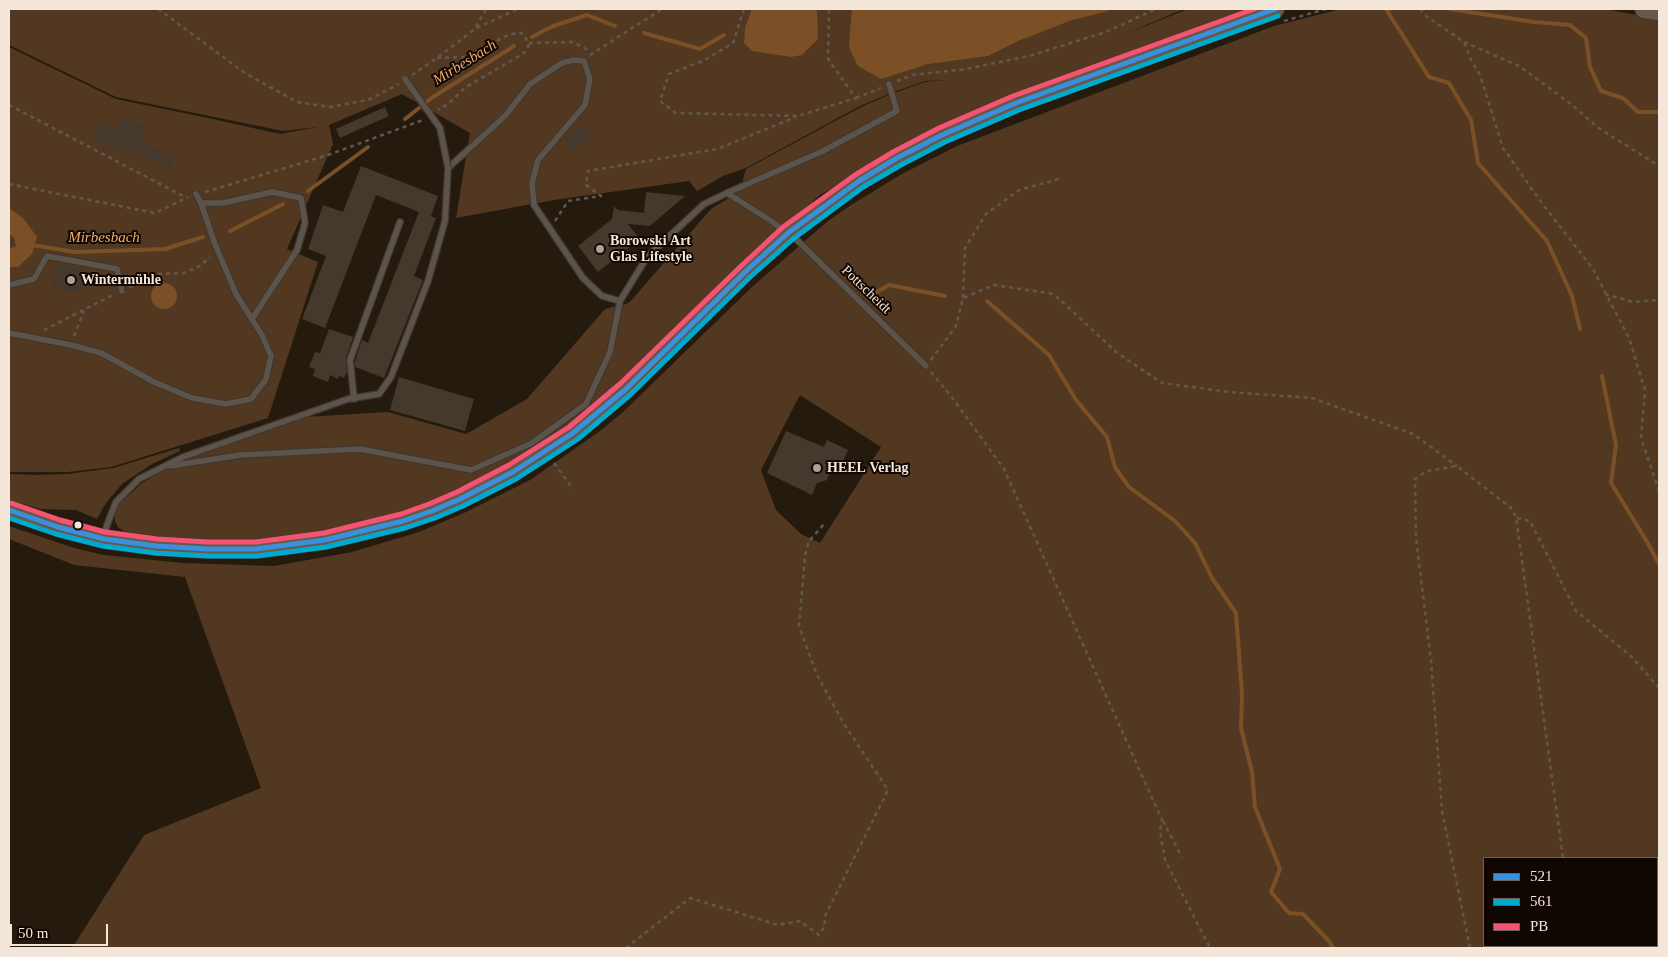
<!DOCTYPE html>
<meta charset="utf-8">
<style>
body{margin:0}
#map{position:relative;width:1668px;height:957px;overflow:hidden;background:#251a0e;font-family:Georgia,serif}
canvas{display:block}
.frame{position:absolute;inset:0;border:10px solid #f5e6da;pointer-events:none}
.legend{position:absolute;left:1483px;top:857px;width:175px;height:90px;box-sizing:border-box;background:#100702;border:1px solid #6c6058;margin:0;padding:6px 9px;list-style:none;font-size:15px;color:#f5e6da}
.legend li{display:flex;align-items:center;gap:10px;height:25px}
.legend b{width:25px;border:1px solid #6c6058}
.scale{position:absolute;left:10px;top:924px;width:98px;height:22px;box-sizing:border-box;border:2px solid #f5e6da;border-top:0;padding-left:6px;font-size:15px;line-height:18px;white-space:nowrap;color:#f5e6da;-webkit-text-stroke:4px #100702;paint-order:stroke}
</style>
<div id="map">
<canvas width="1668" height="957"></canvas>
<div class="frame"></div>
<ul class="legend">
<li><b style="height:6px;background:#3a90db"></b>521</li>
<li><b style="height:6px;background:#00a9ce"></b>561</li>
<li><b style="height:6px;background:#f65372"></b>PB</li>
</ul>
<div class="scale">50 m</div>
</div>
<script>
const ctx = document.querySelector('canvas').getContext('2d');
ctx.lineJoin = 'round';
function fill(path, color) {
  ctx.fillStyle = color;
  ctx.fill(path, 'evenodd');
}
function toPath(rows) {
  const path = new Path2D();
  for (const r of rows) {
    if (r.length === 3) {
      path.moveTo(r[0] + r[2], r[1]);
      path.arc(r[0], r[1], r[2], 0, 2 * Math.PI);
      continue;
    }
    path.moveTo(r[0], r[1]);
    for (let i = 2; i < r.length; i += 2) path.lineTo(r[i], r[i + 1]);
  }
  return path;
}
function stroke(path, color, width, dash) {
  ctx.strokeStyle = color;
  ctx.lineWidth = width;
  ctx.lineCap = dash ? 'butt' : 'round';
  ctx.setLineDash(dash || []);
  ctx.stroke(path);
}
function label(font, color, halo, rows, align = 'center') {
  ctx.font = font + ' Georgia,serif';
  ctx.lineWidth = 4;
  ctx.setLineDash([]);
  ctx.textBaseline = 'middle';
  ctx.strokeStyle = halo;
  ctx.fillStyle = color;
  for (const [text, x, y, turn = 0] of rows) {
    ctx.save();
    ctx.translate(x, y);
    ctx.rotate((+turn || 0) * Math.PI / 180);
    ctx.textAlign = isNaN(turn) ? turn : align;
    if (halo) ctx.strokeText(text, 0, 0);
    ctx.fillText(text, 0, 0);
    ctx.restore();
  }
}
fill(toPath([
 [9,9,1184,9,1118,37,1188,9,1256,9,939,129,820,195,726,279,619,384,557,434,491,473,448,494,402,512,345,528,297,537,243,540,163,539,126,533,118,527,115,521,115,514,118,505,142,483,167,468,190,457,305,417,388,412,466,434,527,399,605,309,629,303,711,209,740,191,746,169,861,107,891,94,925,82,946,80,925,81,891,93,860,106,746,168,723,176,697,191,689,181,554,200,456,218,470,133,402,94,329,125,333,144,287,249,318,262,268,418,111,467,68,472,9,472,9,47,116,99,208,118,280,134,318,127,283,131,116,97,9,45],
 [1341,9,1605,9,1659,19,1659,948,72,948,144,835,261,788,185,577,74,565,9,539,9,526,74,548,104,555,183,563,274,566,352,552,419,532,464,513,530,480,600,431,623,412,753,286,828,221,851,205,900,175,957,146,1274,26],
 [800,395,881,447,820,543,801,534,776,510,761,470],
 [1484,858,1657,858,1657,946,1484,946],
 [179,448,180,451,152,464,122,484,106,503,97,519,76,510,41,509,9,500,9,474,34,475,68,474,113,468]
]), '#523820');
fill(toPath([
 [752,9,816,9,817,11,818,39,802,55,791,57,752,51,744,43,745,28],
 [852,9,1110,9,1108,11,1072,20,1018,41,988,56,928,64,881,79,858,66,851,52,849,44],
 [9,208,24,219,37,237,32,254,18,267,9,267,9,249,16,246,14,238,9,234],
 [164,296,13]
]), '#7b5026');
stroke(toPath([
 [1391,9,1386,9,1429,77,1449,83,1471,120,1478,163,1547,241,1572,296,1580,329],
 [1450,9,1534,22,1570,25,1586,38,1590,67,1601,91,1623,98,1638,112,1659,112],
 [644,33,700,49,724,35],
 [532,37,553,26,587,15,615,26],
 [405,119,433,97,514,46],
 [308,191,368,147],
 [230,231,283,204],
 [32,245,75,252,165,249,203,237],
 [875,293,889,285,945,296],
 [987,301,1049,355,1076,400,1107,437,1115,467,1129,487,1175,521,1195,543,1212,578,1236,613,1242,694,1241,728,1252,772,1255,807,1280,869,1271,892,1289,913,1303,914,1329,941,1333,948],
 [1602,376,1616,445,1611,483,1646,540,1659,564]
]), '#7b5026', 4);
fill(toPath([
 [385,107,389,116,340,138,336,129],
 [125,117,146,127,139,140,175,158,170,169,123,146,120,152,91,138,99,122,118,132],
 [584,125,593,137,573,151,564,139],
 [361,166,438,196,431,216,436,218,414,276,423,280,384,378,355,367,355,361,362,340,368,343,419,212,376,195,325,328,302,319,326,256,308,249,323,205,343,212],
 [646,192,685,196,650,226,628,224,640,239,598,272,578,246,612,219,614,206,618,210,644,213],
 [57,265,88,270,84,294,53,289],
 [329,329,353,337,346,358,347,372,344,378,339,376,338,379,330,375,328,382,313,376,315,369,309,367,315,352,320,353],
 [399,377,474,399,465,431,390,410],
 [786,431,824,447,827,440,848,450,843,461,852,465,848,474,832,467,827,480,817,483,812,495,767,473]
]), '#45382c');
const lane = toPath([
 [727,193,823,151,897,111,889,84],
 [201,203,223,203,272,192,301,198,305,223,297,250,252,319],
 [9,285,34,279,47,256,117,269,122,291],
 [9,333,71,345,101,353,154,382,192,398,226,404,251,399,266,379,271,356,262,335,236,294,215,244,201,203,196,194],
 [354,399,350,360,400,222],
 [170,466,241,455,360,449,471,470,532,443,586,404,610,352,620,301,647,257,704,204,727,193,771,221,798,241,926,366],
 [104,538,107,525,116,502,139,479,183,457,348,399,379,394,391,377,428,281,445,221,448,168,506,115,530,84,562,63,573,60,584,61,590,79,585,105,538,160,532,183,534,205,583,278,602,296,620,301]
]);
const primary = toPath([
 [1644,9,1659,11],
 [9,510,58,527,104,539,156,546,208,549,256,549,325,540,403,521,432,511,460,499,513,472,573,433,626,389,745,272,788,233,859,181,897,158,942,135,1016,103,1275,9]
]);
stroke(lane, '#40372f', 8);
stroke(primary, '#40372f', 20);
stroke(toPath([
 [158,9,245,73,297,102,330,107,368,100,399,84],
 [744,9,733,43,705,60,669,74,660,101,676,113,798,116,856,98,828,59,829,9],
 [1420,9,1426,16,1464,42,1470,58,1480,75,1503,148,1541,202,1593,269,1629,338,1645,390,1641,438,1659,491],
 [1284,21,1326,9],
 [476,27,486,9],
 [1464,42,1519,66,1571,104,1597,127,1659,166],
 [529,43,573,42,586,49,588,54],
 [590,55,662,9],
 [437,58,466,57,510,34,522,33,529,43,527,50,521,55,466,87,448,104,438,110],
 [412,75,437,58,476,28,518,9],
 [897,81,912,75,966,69,1029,56,1106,32,1156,9],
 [856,98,881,88],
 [9,105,185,197],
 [9,184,155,213,188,197],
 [205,192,328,155,423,120],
 [555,221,568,201,601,196,586,185,588,171,717,149,796,117],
 [129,287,141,284,159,274,184,273,200,266,210,257],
 [1605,294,1633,302,1659,300],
 [963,298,965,248,986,214,1019,190,1059,179],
 [44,330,115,294],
 [74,336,84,311],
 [931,360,956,326,963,298,994,285,1054,294,1116,352,1162,383,1229,392,1312,398,1413,434,1457,466],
 [931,372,951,396,1004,469,1162,820,1160,831,1165,860,1210,948],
 [554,463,573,489],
 [1517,518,1530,521,1576,611,1632,657,1659,688],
 [1163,821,1182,857],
 [1581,946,1581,948],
 [626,948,690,898,778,925,800,921,819,935,825,926,824,918,888,790,844,724,817,675,799,626,805,556,809,541,825,523],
 [1470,948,1442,811,1431,660,1416,538,1415,479,1427,471,1457,466,1511,508,1516,517,1563,858]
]), '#60584f', 2.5, [4, 4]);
stroke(lane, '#5c534a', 5.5);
stroke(primary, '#66594c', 18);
const laneBridge = toPath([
 [405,79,440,128,448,168]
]);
stroke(laneBridge, '#40372f', 8, []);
stroke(laneBridge, '#5c534a', 5.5);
stroke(toPath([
 [9,510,58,527,104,539,156,546,208,549,256,549,325,540,403,521,432,511,460,499,513,472,573,433,626,389,745,272,788,233,859,181,897,158,942,135,1016,103,1275,9]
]), '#3a90db', 5);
stroke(toPath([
 [9,518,56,534,103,546,156,553,208,556,257,556,326,547,405,528,435,518,463,506,516,479,578,439,631,394,750,277,793,239,863,187,901,165,945,142,1019,110,1278,16]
]), '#00a9ce', 5);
stroke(toPath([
 [11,503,60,520,105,532,157,539,208,542,256,542,324,533,401,514,429,504,457,492,509,465,569,427,621,383,740,267,783,227,855,175,893,152,939,128,1013,96,1254,9]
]), '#f65372', 5);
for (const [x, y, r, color] of [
 [600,249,5,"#ac9f93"],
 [71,280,5,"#ac9f93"],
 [817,468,5,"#ac9f93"],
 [78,525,4.5,"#f5e6da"]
]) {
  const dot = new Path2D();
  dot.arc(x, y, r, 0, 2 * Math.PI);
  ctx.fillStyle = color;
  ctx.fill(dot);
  stroke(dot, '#100702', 2);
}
label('bold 14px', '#f5e6da', '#100702', [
 ["Borowski Art",610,241],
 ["Glas Lifestyle",610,257],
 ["Wintermühle",81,280],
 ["HEEL Verlag",827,468]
], 'left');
label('14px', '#f5e6da', '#100702', [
 ["Pottscheidt",866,290,44]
]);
label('italic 15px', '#f4ad6c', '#100702', [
 ["Mirbesbach",465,63,-32],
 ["Mirbesbach",104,238]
]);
</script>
